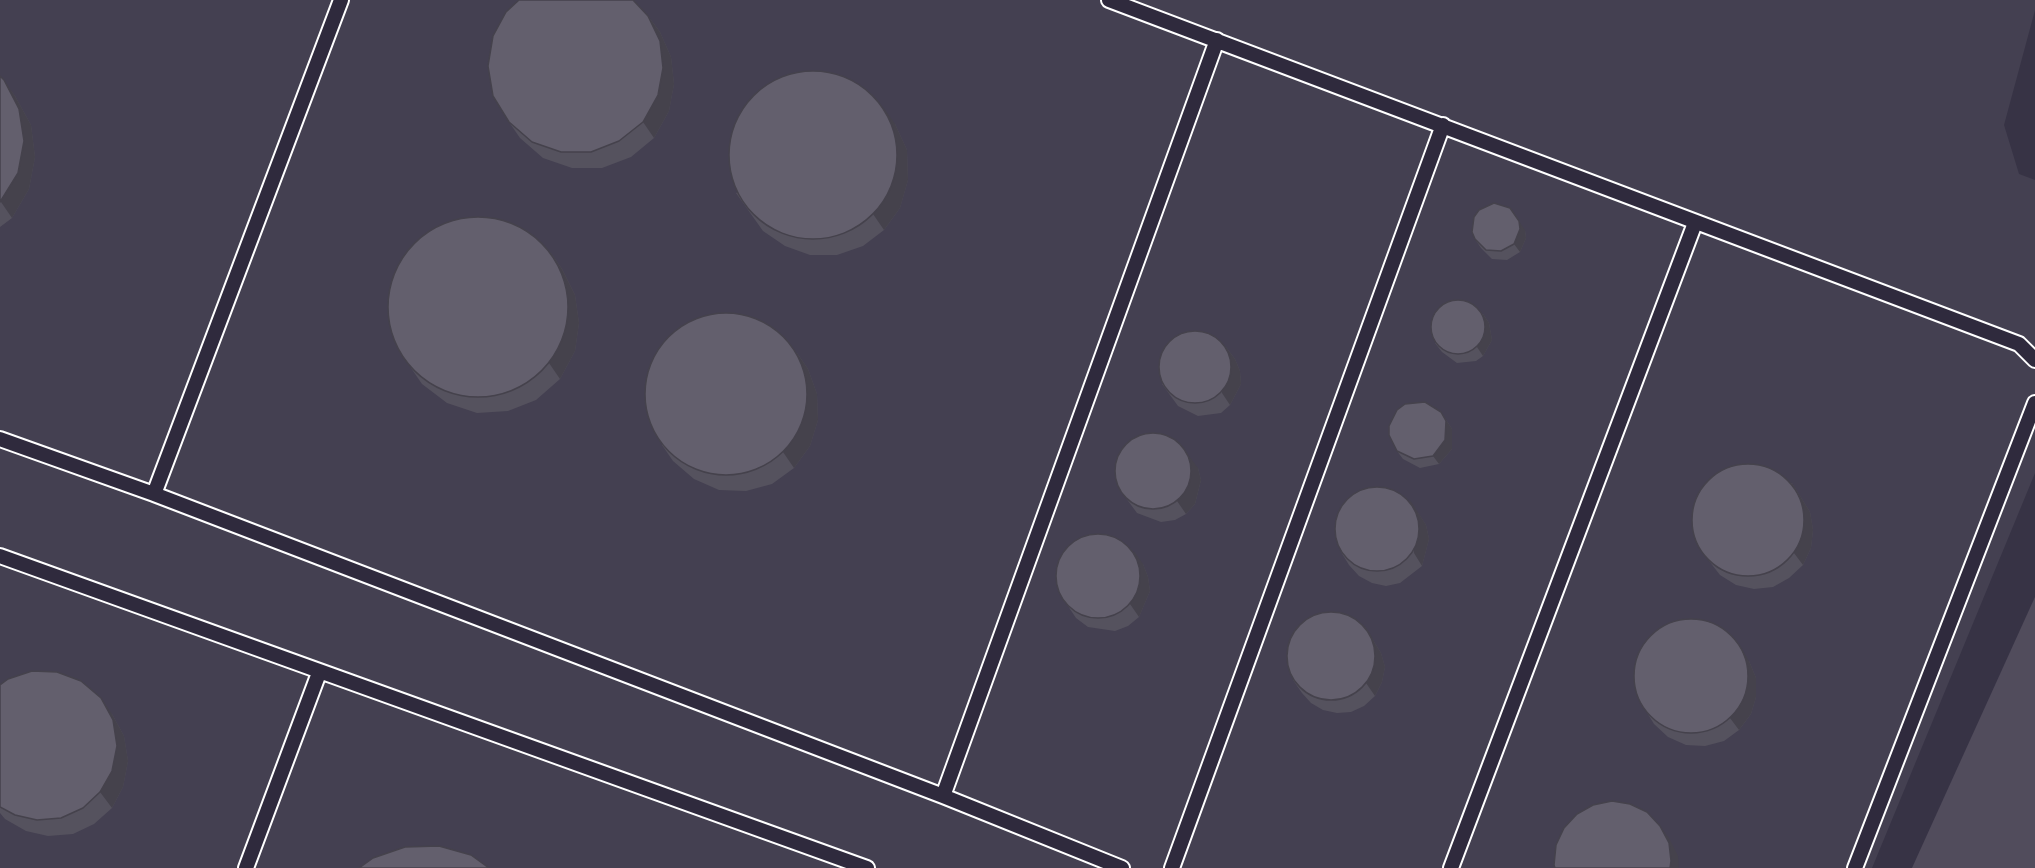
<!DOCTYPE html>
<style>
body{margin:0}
canvas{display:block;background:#373345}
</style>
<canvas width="2035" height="868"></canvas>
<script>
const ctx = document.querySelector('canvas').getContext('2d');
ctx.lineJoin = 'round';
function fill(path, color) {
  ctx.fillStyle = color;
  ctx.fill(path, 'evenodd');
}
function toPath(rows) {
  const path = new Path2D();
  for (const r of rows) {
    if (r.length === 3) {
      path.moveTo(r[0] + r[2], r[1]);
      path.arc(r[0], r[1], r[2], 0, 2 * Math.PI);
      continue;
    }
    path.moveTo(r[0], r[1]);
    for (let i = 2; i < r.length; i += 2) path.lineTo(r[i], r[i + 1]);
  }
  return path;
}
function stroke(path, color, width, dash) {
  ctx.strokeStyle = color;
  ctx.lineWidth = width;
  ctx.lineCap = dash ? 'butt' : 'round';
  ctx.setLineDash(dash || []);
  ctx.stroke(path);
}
fill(toPath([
 [0,0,2035,0,2035,10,2004,125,2019,174,2035,180,2035,473,1872,868,0,868]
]), '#444051');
fill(toPath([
 [2035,597,2035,868,1912,868]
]), '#514c5c');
const service = toPath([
 [1109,0,2019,344,2035,360],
 [0,439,154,494,943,796,1122,868],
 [154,494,341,0],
 [0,556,867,868],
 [943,796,1217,40],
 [246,868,319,673],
 [1172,868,1443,125],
 [1451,868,1695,223],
 [1855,868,2035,403]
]);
stroke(service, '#fff', 18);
stroke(service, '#2f2a3d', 14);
fill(toPath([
 [648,16,660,32,671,57,674,84,669,111,654,138,631,157,602,168,572,168,543,158,520,138,509,122],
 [0,76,15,96,31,125,35,157,29,189,12,218,0,227],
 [895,124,907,150,908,180,900,208,884,230,863,246,837,255,810,255,785,246,763,231,736,193],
 [1525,230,1526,238,1520,252,1507,260,1492,259,1481,248,1475,239],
 [551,253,562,269,575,295,579,323,575,351,560,379,536,400,508,411,477,413,447,403,422,384,411,368],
 [1483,314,1489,323,1492,340,1483,356,1476,361,1457,363,1442,352,1435,343],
 [1226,347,1235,359,1240,371,1241,384,1230,405,1221,413,1198,416,1178,406,1162,384],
 [797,353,808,369,817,394,818,420,810,446,794,468,772,484,746,491,719,490,694,479,673,461,662,445],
 [1441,412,1452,429,1452,449,1439,464,1420,468,1403,459,1397,451],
 [1198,468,1201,480,1195,504,1186,514,1175,520,1161,522,1137,513,1120,490],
 [1792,483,1810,512,1813,530,1811,548,1803,565,1789,578,1773,587,1754,589,1736,585,1720,575,1699,548],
 [1418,513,1426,525,1429,539,1422,566,1400,583,1386,586,1372,583,1359,576,1349,565,1341,552],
 [1143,564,1148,577,1150,591,1139,617,1128,626,1115,631,1088,627,1076,618,1060,594],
 [1365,627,1381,653,1385,667,1382,682,1375,696,1364,706,1351,712,1337,713,1323,710,1311,703,1302,693,1293,680],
 [1749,661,1756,678,1756,697,1751,714,1739,730,1724,741,1705,746,1686,745,1668,737,1654,724,1646,711],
 [0,685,112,714,124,736,128,761,123,787,112,808,94,824,73,834,48,836,26,831,5,819,0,813]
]), '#55525e');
fill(toPath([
 [648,16,660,32,671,57,674,84,669,111,654,138,643,122],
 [4,80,15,96,31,125,35,157,29,189,12,218,1,202],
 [884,108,895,124,907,150,908,180,900,208,884,230,873,214],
 [1519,221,1525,230,1526,238,1520,252,1514,244],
 [551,253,562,269,575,295,579,323,575,351,560,379,549,363],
 [1483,314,1489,323,1492,340,1483,356,1477,347],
 [1226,347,1235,359,1240,371,1241,384,1230,405,1222,393],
 [797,353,808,369,817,394,818,420,810,446,794,468,783,452],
 [1441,412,1452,429,1452,449,1439,464,1433,456],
 [1189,456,1198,468,1201,480,1195,504,1186,514,1177,501],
 [1792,483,1810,512,1813,530,1811,548,1803,565,1794,553],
 [1410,500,1426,525,1429,539,1422,566,1414,553],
 [1134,551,1143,564,1148,577,1150,591,1139,617,1130,604],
 [1365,627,1381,653,1385,667,1382,682,1375,696,1366,683],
 [1741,648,1749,661,1756,678,1756,697,1751,714,1739,730,1730,718],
 [101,698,112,714,124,736,128,761,123,787,112,808,100,792],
 [1660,826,1669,838,1678,856,1679,868,1670,868]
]), '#45424c');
const building = toPath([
 [519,0,633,0,648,16,660,41,663,68,658,95,643,122,619,141,591,152,561,152,532,142,509,122,493,96,488,66,493,36,506,12,519,0],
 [813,155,84],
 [0,76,4,80,19,109,24,141,18,173,0,202,0,76],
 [1494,203,1510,208,1519,221,1520,229,1514,244,1501,251,1486,250,1475,239,1472,232,1474,217,1479,210,1494,203],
 [478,307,90],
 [1458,327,27],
 [726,394,81],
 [1195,367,36],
 [1425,402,1441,412,1446,421,1445,440,1433,456,1414,459,1397,451,1389,435,1389,426,1397,410,1405,404,1425,402],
 [1153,471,38],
 [1748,520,56],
 [1377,529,42],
 [1098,576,42],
 [1331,656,44],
 [1691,676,57],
 [32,671,57,672,81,681,101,698,113,720,117,746,112,771,100,792,83,808,61,818,37,820,15,815,0,807,0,685,8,679,32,671],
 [1612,801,1630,804,1647,812,1660,826,1669,843,1671,861,1670,868,1555,868,1554,865,1556,845,1564,828,1577,814,1593,805,1612,801],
 [439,846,471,855,489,868,359,868,373,858,405,847,439,846]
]);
fill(building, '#635f6d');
stroke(building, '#45424c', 1.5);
</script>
